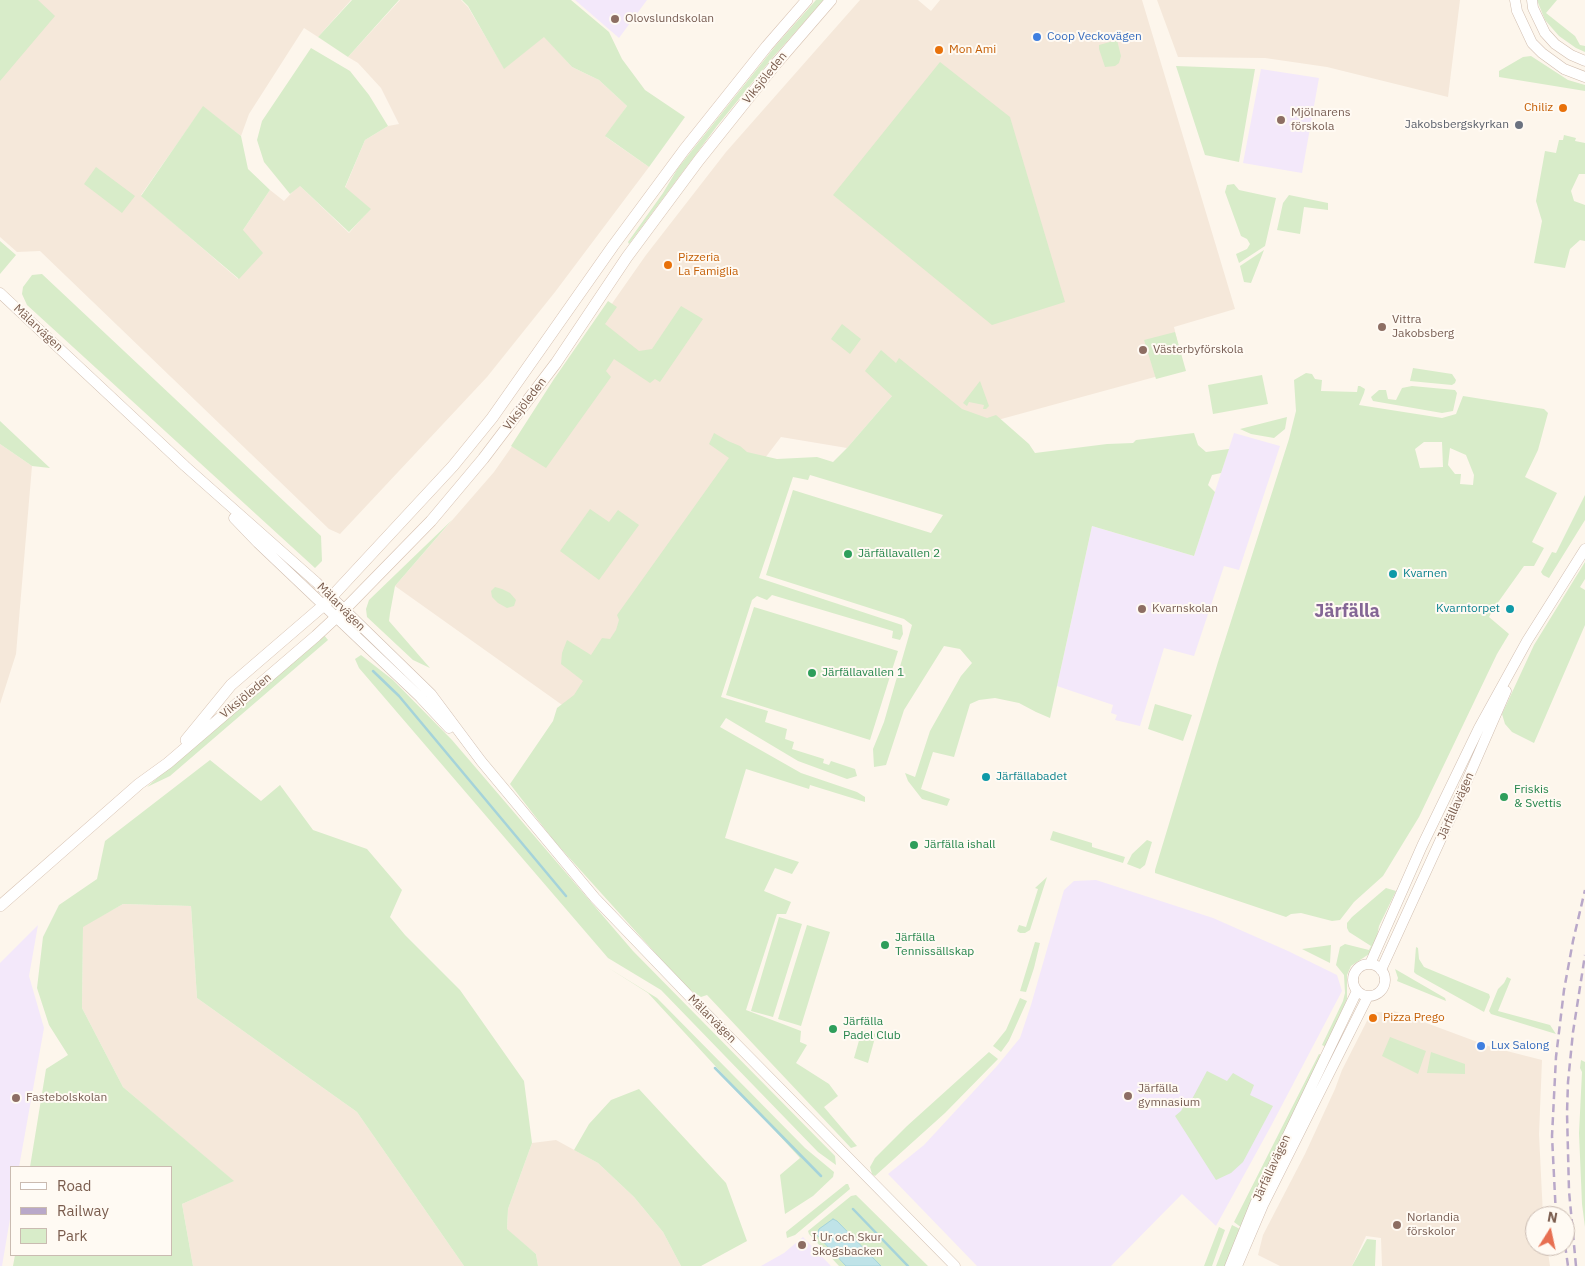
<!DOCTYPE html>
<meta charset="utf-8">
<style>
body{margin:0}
#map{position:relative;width:1585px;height:1266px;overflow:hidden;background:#fdf6ec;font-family:"IBM Plex Sans",sans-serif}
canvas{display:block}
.legend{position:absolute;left:10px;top:1166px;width:162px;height:90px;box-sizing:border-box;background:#fffaf3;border:1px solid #cabbb1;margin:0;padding:6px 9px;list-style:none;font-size:15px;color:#7a5c4d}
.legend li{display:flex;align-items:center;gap:10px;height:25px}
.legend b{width:25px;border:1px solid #cabbb1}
.north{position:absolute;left:1525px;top:1206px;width:50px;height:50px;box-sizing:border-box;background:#fffaf3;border:1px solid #cabbb1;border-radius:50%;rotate:10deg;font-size:14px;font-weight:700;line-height:20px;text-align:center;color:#7a5c4d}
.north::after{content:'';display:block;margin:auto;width:18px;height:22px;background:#e76f51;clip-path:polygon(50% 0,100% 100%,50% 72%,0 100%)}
</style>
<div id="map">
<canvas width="1585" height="1266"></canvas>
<ul class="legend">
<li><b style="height:6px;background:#fff"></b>Road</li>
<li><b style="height:6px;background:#b9a8c9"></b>Railway</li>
<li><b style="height:14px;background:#d8ecc9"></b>Park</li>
</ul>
<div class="north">N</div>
</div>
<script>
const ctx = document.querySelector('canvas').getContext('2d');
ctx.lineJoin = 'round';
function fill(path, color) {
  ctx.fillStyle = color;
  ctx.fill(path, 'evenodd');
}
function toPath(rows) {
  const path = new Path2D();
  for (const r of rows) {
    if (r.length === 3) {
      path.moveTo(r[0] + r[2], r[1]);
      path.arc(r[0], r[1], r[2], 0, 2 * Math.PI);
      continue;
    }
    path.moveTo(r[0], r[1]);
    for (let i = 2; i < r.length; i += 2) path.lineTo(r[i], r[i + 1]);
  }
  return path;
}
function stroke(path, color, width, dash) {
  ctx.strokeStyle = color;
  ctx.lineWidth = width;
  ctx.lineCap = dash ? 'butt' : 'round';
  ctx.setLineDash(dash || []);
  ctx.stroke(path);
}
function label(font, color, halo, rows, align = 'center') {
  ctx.font = font + ' "IBM Plex Sans",sans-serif';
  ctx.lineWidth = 4;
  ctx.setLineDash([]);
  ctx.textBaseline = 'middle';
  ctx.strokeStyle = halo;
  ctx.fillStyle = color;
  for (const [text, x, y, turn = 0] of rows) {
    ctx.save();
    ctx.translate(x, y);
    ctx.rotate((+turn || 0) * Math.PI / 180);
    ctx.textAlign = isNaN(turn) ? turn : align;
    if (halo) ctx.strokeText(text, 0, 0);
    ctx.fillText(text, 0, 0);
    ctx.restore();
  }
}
fill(toPath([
 [0,0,351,0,318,37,304,28,249,114,241,136,203,107,141,195,238,279,243,230,270,190,284,201,299,185,349,233,370,209,345,188,365,140,388,126,399,124,381,88,358,63,348,57,400,0,461,0,468,7,504,68,544,36,572,67,599,80,627,106,606,137,649,167,555,292,487,377,340,534,329,529,40,251,17,252,0,237],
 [860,0,918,0,931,11,940,0,1142,0,1235,309,1174,327,1184,369,994,421,892,396,847,448,781,437,572,712,395,586,494,472,646,255,726,152],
 [1157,0,1460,0,1448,97,1327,67,1265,58,1178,57],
 [0,444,32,466,16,654,0,704],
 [123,904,191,906,197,998,357,1112,464,1266,193,1266,182,1204,233,1181,123,1087,82,1008,83,926],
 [1394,1011,1491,1047,1542,1060,1539,1134,1543,1216,1535,1216,1535,1246,1547,1246,1550,1266,1382,1266,1381,1238,1366,1236,1352,1266,1280,1266,1258,1255,1263,1235,1305,1154,1335,1089,1342,1070,1371,1013],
 [556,1140,598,1163,634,1197,663,1232,681,1266,538,1266,536,1254,507,1230,508,1209,532,1143]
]), '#f5e8da');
fill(toPath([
 [575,0,647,0,619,38],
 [1261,69,1319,78,1302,173,1243,163],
 [1234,433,1280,446,1239,570,1224,566,1194,656,1164,648,1140,726,1115,720,1117,715,1111,713,1113,705,1057,686,1092,526,1194,556],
 [1096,880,1213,918,1288,951,1337,975,1342,991,1271,1126,1216,1226,1182,1194,1111,1266,977,1266,888,1174,924,1145,997,1066,1020,1038,1031,1005,1064,890,1074,881],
 [38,925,29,976,44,1028,19,1167,11,1167,11,1213,2,1266,0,1266,0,963],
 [803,1237,831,1266,761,1266,784,1253]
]), '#f3e8fa');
fill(toPath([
 [0,0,38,0,55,16,0,81],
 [352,0,399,0,348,57,318,37],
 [462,0,571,0,609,32,622,59,645,90,685,117,649,167,605,136,627,106,599,80,572,67,544,37,504,69,468,6],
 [816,0,824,0,774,56,717,126,629,244,628,242,663,193,678,168,777,44],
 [1537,0,1557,0,1546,13,1575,36,1580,45,1585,46,1585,52,1576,48,1559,36,1545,20],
 [1117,40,1121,56,1119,63,1115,66,1105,67,1099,49,1099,45],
 [311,48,350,71,369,95,388,126,365,140,345,187,371,209,349,232,300,186,290,194,264,162,257,140,262,121],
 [1531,56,1568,80,1585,85,1585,91,1499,77,1499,71,1523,57],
 [940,62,1010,117,1065,302,992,325,833,195],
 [1176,66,1255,69,1239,162,1205,155],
 [203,106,241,136,248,169,270,190,243,230,263,253,239,279,141,196],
 [1564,135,1576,138,1575,141,1585,143,1585,174,1579,174,1571,191,1574,201,1585,205,1585,241,1580,240,1570,249,1565,268,1534,263,1542,221,1536,201,1545,151,1556,153,1559,140,1563,140],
 [96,167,135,196,122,213,84,184],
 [1234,184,1239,190,1276,198,1265,246,1239,263,1236,254,1247,249,1250,244,1247,239,1241,236,1225,192,1227,185],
 [1289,195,1328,203,1328,210,1304,207,1300,234,1277,230,1283,203],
 [0,241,16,255,0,274],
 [1264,250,1251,283,1244,282,1240,266],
 [42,274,321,536,322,561,315,568,27,305,22,294,23,287,32,275],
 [608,301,617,307,605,324,639,351,652,349,681,306,703,319,660,382,655,379,650,383,614,359,606,371,611,377,546,468,511,446,554,379],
 [842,324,861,339,850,354,831,339],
 [1175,332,1186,371,1156,379,1144,340],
 [881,350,896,363,899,358,962,409,987,418,996,415,1029,444,1035,453,1107,444,1133,443,1136,440,1194,433,1198,445,1206,452,1229,449,1221,473,1212,475,1208,485,1215,492,1194,556,1092,526,1050,718,1036,712,1019,703,995,698,979,700,970,704,954,757,933,752,921,789,950,799,947,806,922,799,908,781,905,773,915,777,930,731,961,676,972,663,960,649,944,646,904,710,886,765,874,767,873,749,884,722,912,625,904,619,766,575,793,490,931,533,943,515,810,475,808,480,793,477,759,578,902,625,903,634,900,640,892,638,893,631,772,595,767,600,757,596,752,600,721,697,768,711,765,722,787,729,785,739,794,742,792,749,824,759,823,763,829,765,831,761,855,769,857,776,847,779,798,761,726,718,720,727,801,773,857,792,865,797,865,802,810,785,809,789,746,769,725,838,799,862,792,874,775,868,764,891,791,902,786,914,777,914,746,1010,801,1031,800,1042,807,1045,796,1063,829,1084,838,1096,824,1107,857,1146,851,1148,707,995,701,997,686,987,555,842,510,784,553,721,557,708,574,695,583,681,561,664,562,653,567,640,591,655,602,638,610,639,616,630,619,620,617,615,729,458,709,444,714,433,728,441,740,446,747,452,777,459,817,457,833,462,847,448,892,396,865,371],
 [1413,368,1452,374,1456,380,1455,383,1452,385,1410,381],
 [1306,373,1312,374,1315,379,1322,380,1321,391,1357,392,1358,386,1360,386,1365,389,1364,393,1359,405,1442,418,1456,414,1463,396,1544,409,1548,413,1538,450,1525,477,1557,493,1532,542,1544,548,1534,566,1524,566,1494,608,1489,617,1509,634,1497,654,1419,817,1383,876,1354,902,1340,920,1332,921,1301,913,1291,914,1286,917,1155,873,1155,870,1218,662,1289,439,1296,411,1294,380],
 [1424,442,1442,442,1443,467,1420,468,1415,449],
 [1450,448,1466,455,1474,475,1473,485,1460,484,1461,474,1455,474,1448,465],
 [1262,375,1268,404,1213,414,1208,385],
 [980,381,989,406,986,409,983,409,984,405,969,402,967,406,963,403],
 [1412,386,1455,390,1457,393,1453,411,1442,413,1373,401,1371,397,1379,390,1386,390,1388,399,1396,400,1402,388],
 [1287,417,1285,429,1274,438,1251,434,1240,429],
 [0,421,50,468,32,466,0,444],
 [1585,495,1585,520,1549,578,1543,575,1541,572,1552,552,1556,553],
 [590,509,609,522,618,510,639,525,599,580,560,551],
 [452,520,395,586,390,613,389,621,430,668,413,660,367,617,366,609,369,600],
 [1585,562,1585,579,1580,587,1585,590,1585,625,1534,743,1512,732,1505,724,1502,714,1534,645],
 [495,587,502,589,510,593,516,600,514,606,507,608,498,603,492,597,491,591],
 [754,607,898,651,870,740,726,695],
 [320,635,324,635,328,640,170,776,147,787],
 [361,655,393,680,452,740,633,951,835,1156,836,1165,818,1152,661,990,608,958,359,668,355,659],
 [1155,704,1192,715,1183,741,1148,729],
 [210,760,261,801,280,785,313,830,367,849,402,890,390,917,405,935,460,990,524,1081,532,1143,508,1209,507,1229,536,1254,538,1266,464,1266,357,1112,197,998,191,906,123,904,83,927,82,1008,123,1087,234,1181,182,1204,193,1266,13,1266,15,1255,171,1255,171,1167,30,1167,46,1069,68,1055,49,1025,37,988,43,937,59,905,97,879,105,841],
 [1053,831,1092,843,1092,847,1125,857,1123,863,1050,840],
 [1147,840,1152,842,1145,865,1140,869,1127,864,1132,854],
 [1047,877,1030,930,1025,933,1020,933,1017,931,1019,925,1026,927,1038,889,1035,888],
 [1386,888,1396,891,1379,926,1375,947,1372,952,1351,966,1347,975,1347,999,1326,1047,1322,1045,1343,1001,1345,993,1344,975,1336,965,1340,947,1345,944,1369,950,1371,946,1349,932,1347,928,1347,923,1352,917],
 [779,917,802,924,773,1017,751,1011],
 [807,925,830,932,801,1026,778,1019],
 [1035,942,1040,943,1034,968,1026,992,1020,991],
 [1331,945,1330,963,1302,949],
 [1416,947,1418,948,1419,959,1424,967,1489,994,1490,997,1484,1012,1416,974,1414,972],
 [607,967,657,998,805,1148,834,1172,833,1177,813,1196,785,1214,780,1175,800,1158,648,993],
 [1395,969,1445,998,1446,1001,1397,981,1398,978],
 [1507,977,1511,979,1498,1011,1550,1025,1556,1034,1491,1014,1489,1011,1498,989,1504,983],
 [1020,998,1027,1001,1009,1041,1001,1052,993,1046,1006,1030],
 [862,1030,876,1034,868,1063,854,1058],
 [1390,1037,1426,1051,1418,1074,1382,1056],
 [989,1052,998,1059,945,1113,875,1176,872,1174,870,1167,875,1158,907,1126],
 [1431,1052,1465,1064,1465,1074,1427,1073],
 [1319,1054,1324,1056,1242,1228,1234,1222],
 [1581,1060,1585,1062,1585,1227,1582,1204,1579,1133,1582,1072,1580,1068],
 [1207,1071,1227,1081,1233,1073,1254,1085,1250,1095,1273,1106,1243,1162,1231,1173,1216,1180,1175,1116,1181,1111,1186,1102,1191,1101],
 [639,1089,726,1183,747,1241,701,1266,681,1266,663,1232,634,1197,598,1163,574,1150,589,1124,611,1100],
 [846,1184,848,1184,850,1189,795,1235,787,1238,786,1232],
 [856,1195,928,1266,881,1266,837,1221,817,1235,846,1266,839,1266,809,1234,808,1231,851,1196],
 [1232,1225,1242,1230,1227,1266,1216,1266],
 [1219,1227,1225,1230,1212,1266,1204,1266],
 [1367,1239,1376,1240,1375,1266,1352,1266]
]), '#d8ecc9');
const water = toPath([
 [833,1219,837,1221,881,1266,846,1266,817,1235,819,1229,833,1219]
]);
fill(water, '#bfe3e8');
stroke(water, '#a5d3da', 1);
stroke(toPath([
 [373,671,399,696,566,896],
 [715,1068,821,1176],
 [853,1209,908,1266]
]), '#a5d3da', 2.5);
const tertiary = toPath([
 [1515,0,1517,11,1532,43,1542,53,1564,69,1585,77],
 [1532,0,1533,8,1545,33,1555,44,1571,55,1585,61],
 [0,293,185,466,316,582,431,694,481,761,595,898,691,998,955,1266],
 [234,518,258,543,420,697,449,728],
 [1370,964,1422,846,1479,728,1527,641,1585,549],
 [1369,980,16],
 [1381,970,1456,806,1506,691],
 [1230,1266,1255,1204,1357,991],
 [1237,1266,1263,1205,1368,996]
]);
const secondary = toPath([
 [186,740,231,685,324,605,453,466,492,418,613,246,684,150,767,46,807,0],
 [0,906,139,784,168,763,316,636,344,610,431,521,483,459,556,363,627,257,699,160,774,66,831,0]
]);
stroke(tertiary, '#d1beb0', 11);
stroke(secondary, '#d6c0b0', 12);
stroke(tertiary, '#fff', 10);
stroke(secondary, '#fff', 11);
stroke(toPath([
 [1556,1216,1552,1136,1556,1057,1564,990,1573,941,1585,890],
 [1565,1245,1568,1266],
 [1576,1266,1569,1191,1567,1113,1568,1082,1573,1032,1585,955]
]), '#b9a8c9', 2.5, [8, 5]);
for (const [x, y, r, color] of [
 [615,19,5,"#8d6e63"],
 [1037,37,5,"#3f7fe0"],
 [939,50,5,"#e8710a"],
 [1563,108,5,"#e8710a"],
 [1281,120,5,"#8d6e63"],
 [1519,125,5,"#6b7280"],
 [668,265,5,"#e8710a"],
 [1382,327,5,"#8d6e63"],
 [1143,350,5,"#8d6e63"],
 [848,554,5,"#2e9e5b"],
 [1393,574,5,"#0f9aa8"],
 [1142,609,5,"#8d6e63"],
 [1510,609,5,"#0f9aa8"],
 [812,673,5,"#2e9e5b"],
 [986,777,5,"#0f9aa8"],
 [1504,797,5,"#2e9e5b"],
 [914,845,5,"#2e9e5b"],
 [885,945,5,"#2e9e5b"],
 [1373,1018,5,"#e8710a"],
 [833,1029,5,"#2e9e5b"],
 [1481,1046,5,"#3f7fe0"],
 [1128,1096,5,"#8d6e63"],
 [16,1098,5,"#8d6e63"],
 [1397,1225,5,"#8d6e63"],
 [802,1245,5,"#8d6e63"]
]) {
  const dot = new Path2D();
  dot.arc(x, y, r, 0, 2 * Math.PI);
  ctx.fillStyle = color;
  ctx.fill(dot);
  stroke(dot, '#fffaf3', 2);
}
label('12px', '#785e54', '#fffaf3', [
 ["Olovslundskolan",625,19],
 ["Mjölnarens",1291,113],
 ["förskola",1291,127],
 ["Vittra",1392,320],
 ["Jakobsberg",1392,334],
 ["Västerbyförskola",1153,350],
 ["Kvarnskolan",1152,609],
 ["Järfälla",1138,1089],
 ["gymnasium",1138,1103],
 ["Fastebolskolan",26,1098],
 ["Norlandia",1407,1218],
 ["förskolor",1407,1232],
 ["I Ur och Skur",812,1238],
 ["Skogsbacken",812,1252]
], 'left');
label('12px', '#366cbe', '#fffaf3', [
 ["Coop Veckovägen",1047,37],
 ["Lux Salong",1491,1046]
], 'left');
label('12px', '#c56008', '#fffaf3', [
 ["Mon Ami",949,50],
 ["Chiliz",1553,108,"right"],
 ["Pizzeria",678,258],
 ["La Famiglia",678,272],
 ["Pizza Prego",1383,1018]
], 'left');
label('12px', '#7a5c4d', '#fffaf3', [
 ["Viksjöleden",765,78,-51],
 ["Mälarvägen",38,328,43],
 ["Viksjöleden",525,404,-53],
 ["Mälarvägen",341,607,45],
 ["Viksjöleden",246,696,-40],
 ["Järfällavägen",1456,806,-66],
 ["Mälarvägen",712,1019,45],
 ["Järfällavägen",1272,1168,-65]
]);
label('12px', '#5b616d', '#fffaf3', [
 ["Jakobsbergskyrkan",1509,125]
], 'right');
label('12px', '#27864d', '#fffaf3', [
 ["Järfällavallen 2",858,554],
 ["Järfällavallen 1",822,673],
 ["Friskis",1514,790],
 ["& Svettis",1514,804],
 ["Järfälla ishall",924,845],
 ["Järfälla",895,938],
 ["Tennissällskap",895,952],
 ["Järfälla",843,1022],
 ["Padel Club",843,1036]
], 'left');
label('12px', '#0d838f', '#fffaf3', [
 ["Kvarnen",1403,574],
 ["Kvarntorpet",1500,609,"right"],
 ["Järfällabadet",996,777]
], 'left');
label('bold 18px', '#846695', '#fffaf3', [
 ["Järfälla",1347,612]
]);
</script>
